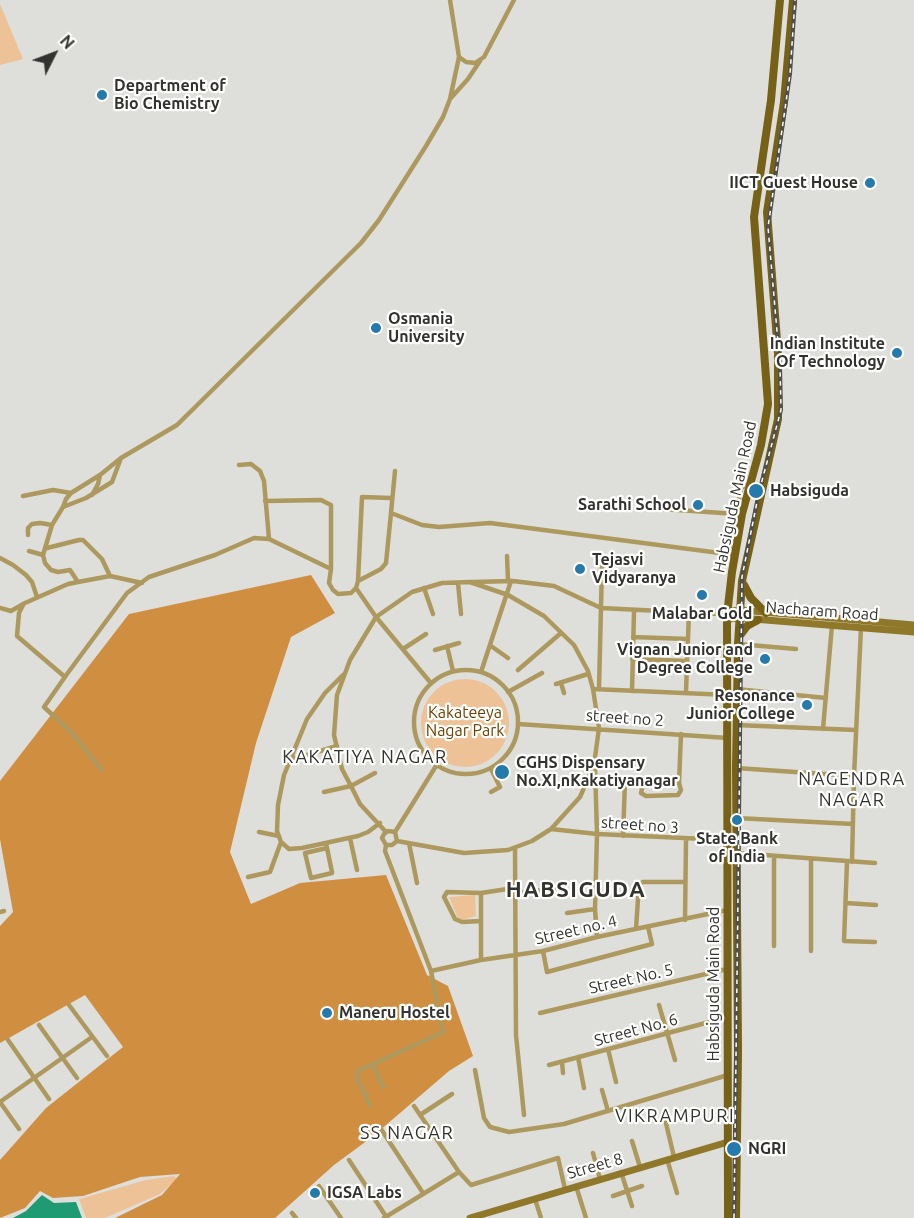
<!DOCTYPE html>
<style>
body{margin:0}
#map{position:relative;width:914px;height:1218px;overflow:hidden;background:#dededb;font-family:Ubuntu,sans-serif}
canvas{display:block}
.north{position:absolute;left:24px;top:24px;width:60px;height:60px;-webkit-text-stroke:4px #fffffe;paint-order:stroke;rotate:48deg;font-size:16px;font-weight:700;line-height:24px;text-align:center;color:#323231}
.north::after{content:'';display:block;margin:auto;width:21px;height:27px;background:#323231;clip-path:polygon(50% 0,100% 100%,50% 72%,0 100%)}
</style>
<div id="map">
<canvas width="914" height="1218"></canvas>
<div class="north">N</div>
</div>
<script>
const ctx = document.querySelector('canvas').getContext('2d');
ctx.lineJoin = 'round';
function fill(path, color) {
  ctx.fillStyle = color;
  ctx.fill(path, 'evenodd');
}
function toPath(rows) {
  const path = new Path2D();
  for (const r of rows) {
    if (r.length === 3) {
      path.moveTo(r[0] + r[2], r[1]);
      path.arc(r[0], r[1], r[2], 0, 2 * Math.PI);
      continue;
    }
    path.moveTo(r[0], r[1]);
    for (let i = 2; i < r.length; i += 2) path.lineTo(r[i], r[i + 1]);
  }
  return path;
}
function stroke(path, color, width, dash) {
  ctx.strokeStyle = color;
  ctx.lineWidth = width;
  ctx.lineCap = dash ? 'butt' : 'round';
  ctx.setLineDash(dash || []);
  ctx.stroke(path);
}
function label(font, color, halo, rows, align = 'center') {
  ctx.font = font + ' Ubuntu,sans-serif';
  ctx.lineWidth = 4.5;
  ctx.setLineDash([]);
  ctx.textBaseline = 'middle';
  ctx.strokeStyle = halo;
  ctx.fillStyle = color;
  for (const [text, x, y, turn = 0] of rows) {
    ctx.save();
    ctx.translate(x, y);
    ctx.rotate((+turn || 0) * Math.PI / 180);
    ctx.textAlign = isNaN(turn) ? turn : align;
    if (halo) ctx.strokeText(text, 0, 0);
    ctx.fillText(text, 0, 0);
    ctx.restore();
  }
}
fill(toPath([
 [0,4,23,59,0,65],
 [465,723,44],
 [475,895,476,916,462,920,458,918,449,897],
 [174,1176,177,1179,160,1194,105,1218,86,1218,79,1199,146,1180]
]), '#edc297');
fill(toPath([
 [311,575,335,613,291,637,256,743,230,852,251,904,300,883,386,875,427,975,448,986,473,1056,449,1071,372,1137,334,1165,275,1218,115,1218,162,1195,180,1174,140,1177,83,1196,53,1198,40,1191,25,1208,0,1218,0,1160,46,1108,123,1047,85,995,0,1043,0,926,13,912,0,839,0,781,129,614]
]), '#d08e41');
fill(toPath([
 [42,1195,54,1203,76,1202,82,1218,13,1218,26,1211]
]), '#1e9b72');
stroke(toPath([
 [459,57,466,62,475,63,484,57,514,0],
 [450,99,468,79,480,61],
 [239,465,251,464,260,471,264,481,269,539],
 [395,471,391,513,422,525,439,527,490,523,735,555],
 [92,495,98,484,100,475],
 [23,496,53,490,71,493,100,475,121,458,177,425,361,243,379,220,426,146,443,117,450,99,459,57,450,0],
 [265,501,321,500,331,505,331,569],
 [63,507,66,499,71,493],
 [648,508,737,514],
 [28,535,28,528,32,524,40,523,52,525],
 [47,548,79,540,83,540,102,559,110,576,142,583],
 [29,551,43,555],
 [729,554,741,488,751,483],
 [507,556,508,581],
 [0,558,13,565,26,575,32,582,37,597],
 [358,581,381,569,386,563,391,513],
 [78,582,110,576],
 [472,582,513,581,554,586,601,608,720,614],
 [458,583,461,614],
 [356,588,358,581,362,497,391,498],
 [424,588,433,614],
 [23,605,19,613,17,636,65,677],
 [0,608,11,611,25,603,68,584,78,582,70,570,58,572,51,570,45,563,43,555,52,525,63,507,86,498,112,482,121,458],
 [633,637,688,639],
 [738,644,796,649],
 [447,646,453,671],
 [491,646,508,658],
 [403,649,426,634],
 [435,650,459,643],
 [632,659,687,661],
 [466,722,52],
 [518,670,561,633],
 [481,672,511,581],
 [343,675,325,693,307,719,284,775,278,805,277,831,281,842,289,849,302,848,358,836,368,832,380,823],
 [561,683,564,693],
 [556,684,588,674],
 [593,689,728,695],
 [599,689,602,565],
 [736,689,826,698],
 [632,691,634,611],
 [508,692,542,673],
 [686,692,689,612],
 [518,724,728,738],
 [736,725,856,730],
 [823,729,832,625],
 [290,760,337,746],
 [595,766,597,834,595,909,597,937],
 [736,768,854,776],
 [102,770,71,732,44,707,67,674,127,593,149,577,215,555,254,538,269,539,331,569,329,583,333,590,338,594,351,593,356,588,376,617,430,682],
 [679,783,681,790,678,795,646,796,641,793,644,780,679,783,681,734],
 [324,792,351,786,375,773],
 [491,792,500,787,491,769],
 [736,818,853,824],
 [551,829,597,834,727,840],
 [259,832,279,836],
 [386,832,360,804,351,786,342,769,334,735,337,695,350,660,376,617,412,592,442,583,470,582,508,595,544,616,574,645,588,671,593,689,599,728,594,765,580,797,551,829,532,841,508,850,464,853,397,841],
 [395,832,388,831,384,834,382,838,386,845,392,845,397,841,395,832,436,766],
 [623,836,625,781],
 [350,838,357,870],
 [326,843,327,848,332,872,332,873,311,878,305,853,327,848],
 [409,843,417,883],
 [515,848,516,1035,524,1115],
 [737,853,875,863],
 [847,862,844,941,875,942],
 [852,862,854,776,861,628],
 [248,877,270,872,281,842],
 [481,893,481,960],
 [515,893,554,889],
 [846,903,876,905],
 [0,912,4,911],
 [567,913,595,909],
 [685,920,686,840],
 [481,921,462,922,455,919,444,897,447,892,481,893,514,888],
 [636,929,639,884,643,882,685,882],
 [774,946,774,856],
 [543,951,547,972,652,944,648,927],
 [811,951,811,859],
 [431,971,481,960,543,951,597,937,727,910],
 [69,1005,107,1056],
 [659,1005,675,1060],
 [540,1013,727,969],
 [39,1025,77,1078],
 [8,1040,49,1099],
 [608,1049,616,1082],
 [578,1057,584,1088],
 [562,1062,563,1073],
 [373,1064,383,1087],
 [549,1065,728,1017],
 [475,1070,484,1118,490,1127,509,1132,564,1124,728,1075],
 [602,1090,608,1111],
 [0,1102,92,1037],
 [0,1102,19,1129],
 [370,1105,357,1078,358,1071,443,1032,431,971,385,851,386,845],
 [414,1106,459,1172,471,1185,558,1158,565,1189],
 [420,1115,452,1094],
 [665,1119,674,1157],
 [379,1126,423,1193],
 [632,1141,640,1167],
 [593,1153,600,1179],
 [667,1159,677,1193],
 [349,1160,387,1218],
 [621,1172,632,1206],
 [319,1186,341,1218],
 [576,1186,586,1218],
 [613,1196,642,1186],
 [535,1199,541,1218],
 [292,1213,296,1218],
 [384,1218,459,1172]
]), '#ad995e', 4.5);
stroke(toPath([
 [723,613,728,611,741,610,914,625],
 [720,614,727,619,741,618,914,632],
 [470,1218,728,1142]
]), '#90782b', 7);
stroke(toPath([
 [744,585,751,598,766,613],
 [741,634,747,626,758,620],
 [728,1218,727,615,732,572,742,514,761,445,768,404,754,217,771,100,780,0],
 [736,1218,738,1052,736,768,738,644,742,581,778,419,778,353,767,212,784,102,793,0]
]), '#776116', 8);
const rail = toPath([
 [734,1218,742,577,759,492,781,410,780,366,768,227,790,74,795,0]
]);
stroke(rail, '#4f4f4d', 4);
stroke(rail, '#fffffe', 1.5, [4.5]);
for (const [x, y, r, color] of [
 [102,95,6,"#247aaa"],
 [870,183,6,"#247aaa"],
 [376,328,6,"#247aaa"],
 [897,353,6,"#247aaa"],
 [756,491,8,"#247aaa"],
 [698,505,6,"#247aaa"],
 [580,569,6,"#247aaa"],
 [702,595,6,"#247aaa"],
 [765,659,6,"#247aaa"],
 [807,705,6,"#247aaa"],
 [502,772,8,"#247aaa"],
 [737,820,6,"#247aaa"],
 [327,1013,6,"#247aaa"],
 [734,1149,8,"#247aaa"],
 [315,1193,6,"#247aaa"]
]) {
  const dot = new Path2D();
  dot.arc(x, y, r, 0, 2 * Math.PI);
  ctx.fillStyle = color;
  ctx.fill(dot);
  stroke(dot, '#fffffe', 2);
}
label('bold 16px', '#323231', '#fffffe', [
 ["Department of",114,86],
 ["Bio Chemistry",114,104],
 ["IICT Guest House",858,183,"right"],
 ["Osmania",388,319],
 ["University",388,337],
 ["Indian Institute",885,344,"right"],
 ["Of Technology",885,362,"right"],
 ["Habsiguda",770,491],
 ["Sarathi School",686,505,"right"],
 ["Tejasvi",592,560],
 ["Vidyaranya",592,578],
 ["Malabar Gold",702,614,"center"],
 ["Vignan Junior and",753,650,"right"],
 ["Degree College",753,668,"right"],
 ["Resonance",795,696,"right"],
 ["Junior College",795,714,"right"],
 ["CGHS Dispensary",516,763],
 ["No.XI,nKakatiyanagar",516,781],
 ["State Bank",737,839,"center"],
 ["of India",737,857,"center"],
 ["Maneru Hostel",339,1013],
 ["NGRI",748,1149],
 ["IGSA Labs",327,1193]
], 'left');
label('16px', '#323231', '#fffffe', [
 ["Habsiguda Main Road",735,497,-78],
 ["Nacharam Road",822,611,4],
 ["street no 2",625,718,4],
 ["street no 3",640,825,4],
 ["Street no. 4",576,930,-13],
 ["Street No. 5",631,979,-13],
 ["Habsiguda Main Road",714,984,-90],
 ["Street No. 6",636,1030,-15],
 ["Street 8",595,1166,-16]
]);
label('16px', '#6d4102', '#fffffe', [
 ["Kakateeya",465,713],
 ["Nagar Park",465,731]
]);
ctx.letterSpacing = '1.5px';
label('18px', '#323231', '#fffffe', [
 ["KAKATIYA NAGAR",365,757],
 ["NAGENDRA",852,779],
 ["NAGAR",852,800],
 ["VIKRAMPURI",675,1116],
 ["SS NAGAR",407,1133]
]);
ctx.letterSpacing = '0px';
ctx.letterSpacing = '1.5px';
label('bold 22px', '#323231', '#fffffe', [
 ["HABSIGUDA",576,890]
]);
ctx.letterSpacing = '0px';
</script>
